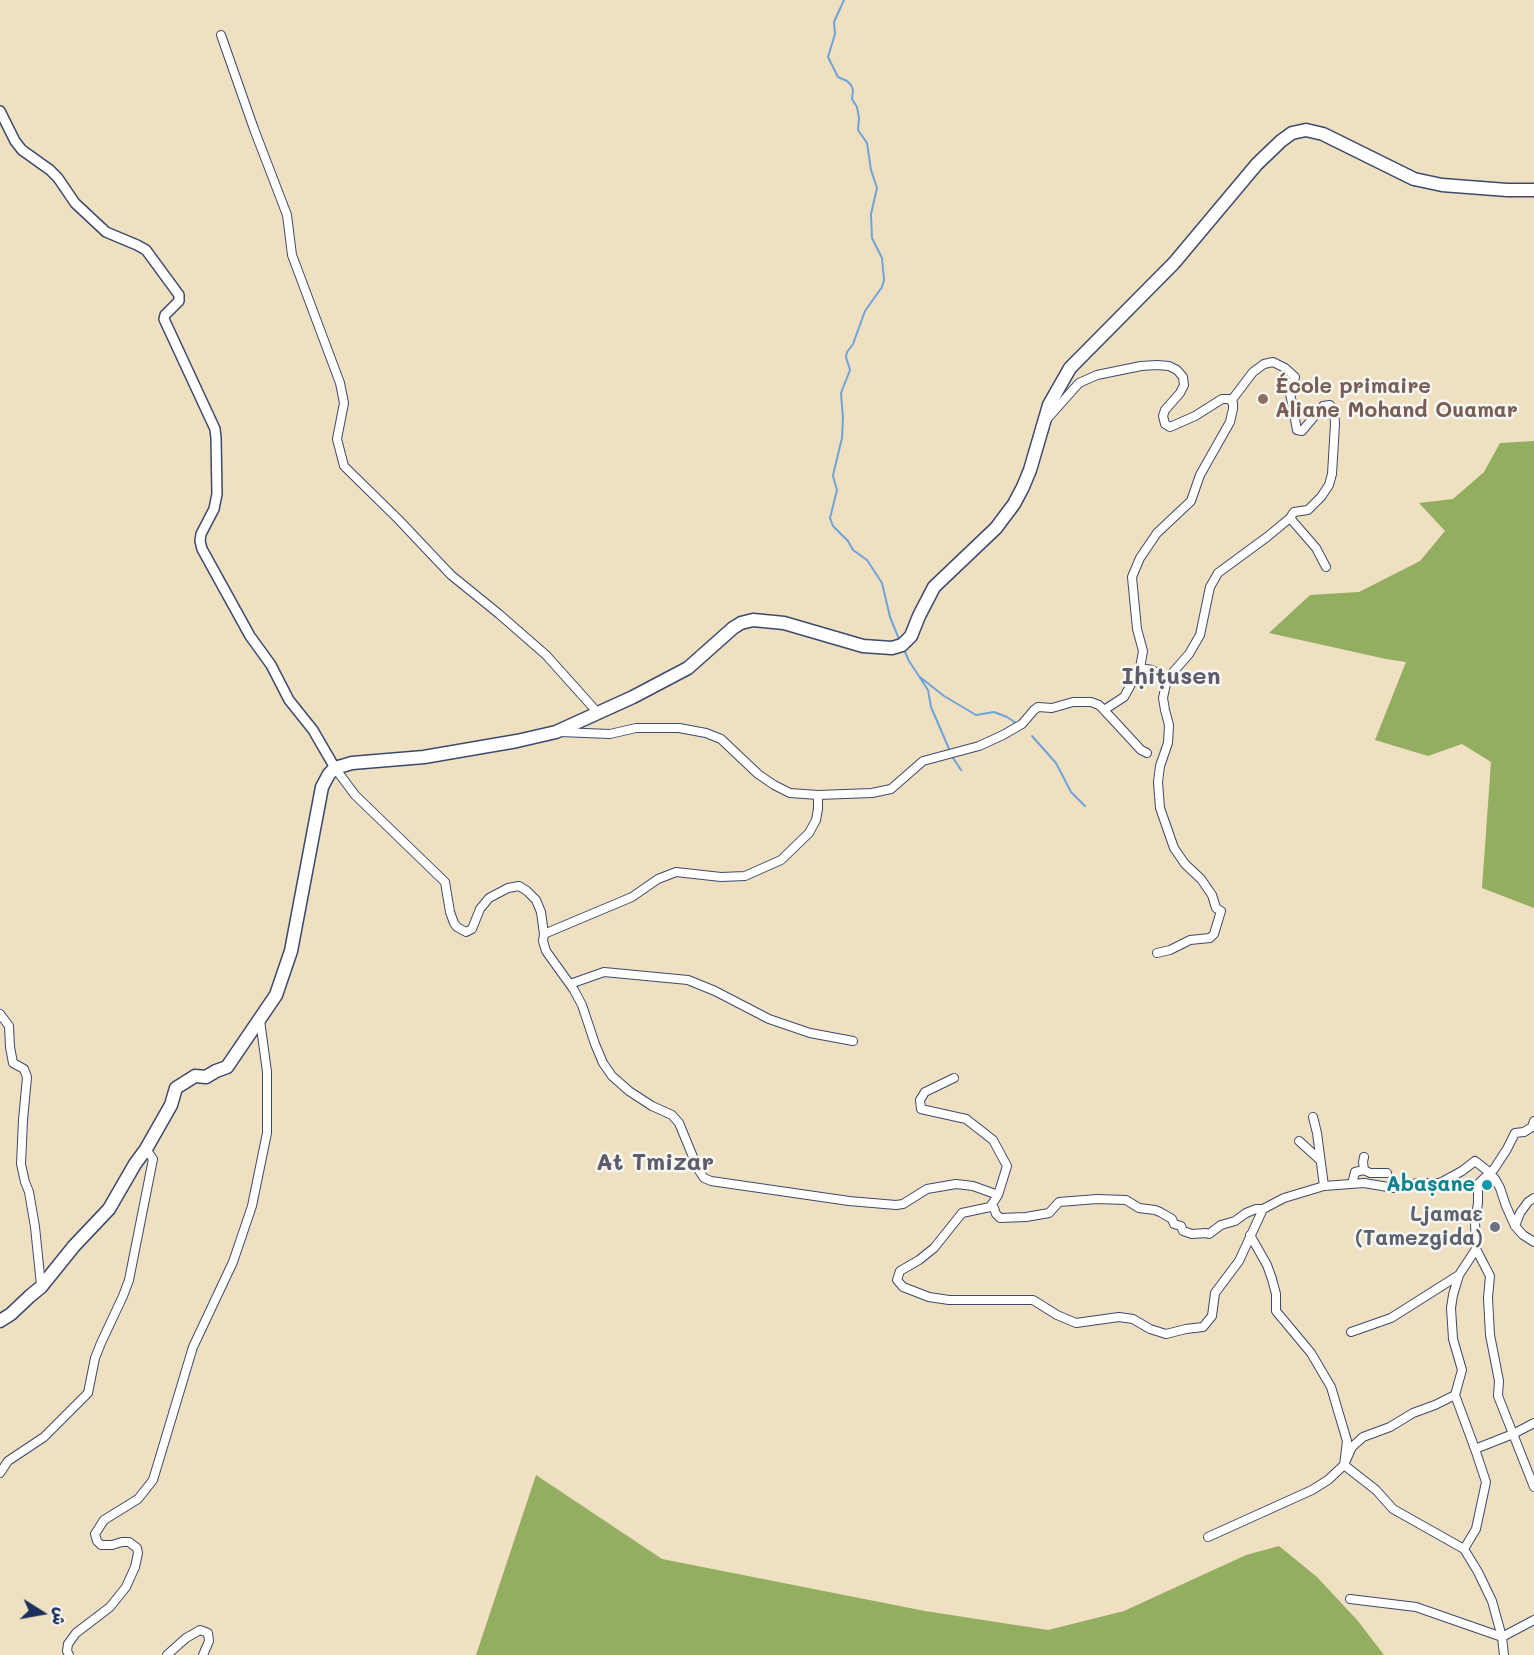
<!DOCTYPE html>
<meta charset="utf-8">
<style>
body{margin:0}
#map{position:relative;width:1534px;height:1655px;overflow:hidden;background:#efe0c2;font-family:Mali,"Playpen Sans Arabic",sans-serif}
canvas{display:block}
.north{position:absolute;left:12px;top:1583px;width:60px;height:60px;-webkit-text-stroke:4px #f6f6f2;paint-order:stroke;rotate:101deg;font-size:16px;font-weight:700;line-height:24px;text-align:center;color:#1b2f5e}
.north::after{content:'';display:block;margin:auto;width:21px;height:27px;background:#1b2f5e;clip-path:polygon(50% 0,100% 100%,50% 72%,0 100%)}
</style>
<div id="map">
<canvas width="1534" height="1655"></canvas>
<div class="north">ش</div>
</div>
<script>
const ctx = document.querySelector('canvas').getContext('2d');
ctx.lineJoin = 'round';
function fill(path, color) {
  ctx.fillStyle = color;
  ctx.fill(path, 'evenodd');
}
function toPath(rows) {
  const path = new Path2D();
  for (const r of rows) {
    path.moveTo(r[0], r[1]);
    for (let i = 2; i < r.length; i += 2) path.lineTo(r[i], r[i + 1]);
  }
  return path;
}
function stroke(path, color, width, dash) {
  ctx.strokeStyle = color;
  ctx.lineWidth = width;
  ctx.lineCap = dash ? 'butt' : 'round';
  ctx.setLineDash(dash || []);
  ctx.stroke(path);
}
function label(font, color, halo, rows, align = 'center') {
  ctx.font = font + ' Mali,sans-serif';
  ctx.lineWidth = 5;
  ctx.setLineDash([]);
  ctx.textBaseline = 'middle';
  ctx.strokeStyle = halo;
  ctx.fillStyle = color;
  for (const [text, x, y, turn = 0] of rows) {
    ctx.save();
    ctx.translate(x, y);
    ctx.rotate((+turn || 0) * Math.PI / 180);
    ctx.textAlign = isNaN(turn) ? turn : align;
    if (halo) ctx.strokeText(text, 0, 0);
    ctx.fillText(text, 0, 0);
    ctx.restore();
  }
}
fill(toPath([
 [1534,441,1534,908,1482,888,1491,762,1462,744,1428,756,1375,740,1406,662,1386,659,1269,633,1310,595,1359,592,1420,561,1445,531,1419,503,1453,499,1484,472,1500,443],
 [536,1475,662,1559,925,1611,1048,1630,1124,1611,1246,1555,1279,1546,1317,1577,1358,1621,1384,1655,476,1655]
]), '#93ae60');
stroke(toPath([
 [844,0,834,22,835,34,828,57,838,77,847,81,851,85,853,90,852,99,857,107,859,118,858,130,867,143,871,170,877,188,871,214,872,238,882,258,884,280,882,287,865,311,853,344,847,352,846,357,850,370,841,393,843,418,842,438,834,471,833,476,837,490,830,518,833,526,848,541,853,550,867,560,882,583,890,617,899,639],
 [905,652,909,661,928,690,931,707,950,751],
 [920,677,944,696,976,715,994,712,1007,717,1016,723],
 [1032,736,1056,763,1071,792,1085,806],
 [953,758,961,770]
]), '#6fa3db', 2);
const minor = toPath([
 [221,35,254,129,287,215,292,255,340,383,344,403,337,439,344,466,398,519,451,575,499,614,546,655,598,713],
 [1047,419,1079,383,1097,375,1141,366,1157,365,1169,366,1177,370,1183,377,1184,385,1180,393,1165,410,1163,416,1165,424,1170,427,1195,416,1222,399,1230,399,1233,403,1233,409,1230,422,1200,475,1191,501,1157,533,1140,558,1132,577,1137,629,1143,651,1140,668,1152,670,1167,679,1163,698,1165,710,1169,725,1168,743,1160,766,1158,782,1160,808,1174,848,1185,864,1201,879,1212,895,1216,908,1221,911,1214,934,1210,938,1190,940,1170,950,1157,953],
 [1290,518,1316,548,1326,567],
 [1167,679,1189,654,1200,635,1210,587,1218,573,1267,537,1290,518,1294,512,1308,510,1321,497,1329,485,1332,474,1335,424,1334,410,1330,405,1323,406,1302,431,1297,430,1290,393,1295,377,1285,368,1273,362,1264,364,1253,372,1231,401],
 [1104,710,1141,750,1147,753],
 [335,768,355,795,445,882,450,912,454,923,457,927,466,932,472,929,480,909,489,898,508,888,519,886,527,891,536,900,541,912,544,934,543,941,546,951,574,990,582,1005,595,1044,603,1063,612,1076,629,1091,652,1106,672,1115,679,1123,698,1169,704,1178,711,1181,849,1201,896,1205,903,1204,927,1189,956,1184,973,1186,998,1195],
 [818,795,872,793,891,789,923,761,979,746,1003,735,1022,724,1034,710,1038,707,1052,708,1073,702,1091,702,1099,705,1104,710,1124,697,1140,668],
 [544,934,632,897,658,879,676,872,721,877,745,876,781,860,809,833,816,820,818,809,818,795,790,793,774,785,758,774,721,739,706,733,679,728,636,728,610,734,560,732],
 [570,984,604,972,688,980,715,991,769,1019,810,1033,853,1041],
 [0,1014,9,1026,10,1047,13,1063,24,1069,27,1077,23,1120,21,1164,25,1182,29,1192,35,1227,41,1285],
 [954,1078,925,1092,920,1100,921,1109,966,1119,993,1140,1007,1166,998,1195,990,1207,962,1213,934,1248,919,1260,900,1271,897,1280,903,1287,929,1297,949,1300,1033,1300,1057,1315,1076,1323,1119,1317,1133,1319,1150,1329,1166,1334,1186,1329,1203,1327,1212,1316,1215,1293,1239,1261,1263,1209,1284,1198,1324,1186,1364,1183,1394,1188,1418,1183,1440,1183,1462,1171,1475,1161,1489,1172,1495,1179,1500,1188,1506,1206,1515,1226,1523,1235,1534,1242],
 [1313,1117,1317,1133,1324,1186],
 [1299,1141,1320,1160],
 [1364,1170,1370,1173,1387,1173],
 [1352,1184,1355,1172,1364,1170,1363,1162,1364,1157],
 [990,1207,994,1208,996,1214,1000,1218,1026,1217,1049,1213,1059,1202,1097,1199,1126,1200,1139,1208,1155,1210,1160,1212,1172,1219,1174,1224,1181,1226,1183,1231,1192,1234,1206,1233,1209,1234,1221,1225,1235,1221,1246,1213,1256,1209,1263,1209],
 [1515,1226,1520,1213,1528,1202,1534,1198],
 [1250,1235,1267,1265,1272,1279,1276,1294,1276,1311,1311,1353,1331,1387,1347,1441,1344,1465,1376,1490,1393,1509,1464,1549,1478,1572,1492,1601,1502,1637,1504,1655],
 [1476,1249,1490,1276,1488,1298,1490,1335,1499,1381,1498,1396,1534,1487],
 [1351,1332,1391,1318,1459,1275],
 [1455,1395,1475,1449,1486,1482,1476,1529,1464,1549],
 [1475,1449,1513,1434,1534,1423],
 [0,1473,8,1461,44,1437,88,1393,95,1358,101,1343,123,1296,129,1280,153,1159,146,1149],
 [1208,1537,1312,1490,1328,1480,1344,1465,1352,1447,1363,1437,1390,1427,1413,1413,1435,1405,1455,1395,1462,1370,1453,1339,1451,1308,1453,1295,1459,1275,1476,1249,1475,1222,1478,1203,1478,1184,1494,1169,1507,1149,1515,1133,1524,1132,1532,1127,1534,1121],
 [1350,1599,1416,1607,1502,1637,1534,1620],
 [69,1655,67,1651,68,1644,76,1633,110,1607,126,1587,135,1567,138,1553,137,1548,129,1542,122,1542,112,1545,101,1545,97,1541,95,1534,104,1520,138,1499,153,1480,193,1347,233,1262,252,1206,267,1133,267,1072,260,1020],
 [167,1655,186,1638,200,1630,208,1633,209,1641,203,1655]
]);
const tertiary = toPath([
 [0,111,15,141,22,150,50,170,58,178,75,203,106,232,137,245,146,250,179,295,179,301,165,315,164,319,215,429,216,438,217,494,214,509,201,534,200,541,202,549,250,636,271,665,289,700,313,730,335,768]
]);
const primary = toPath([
 [0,1321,11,1314,30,1296,41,1287,74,1246,109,1209,135,1164,146,1149,171,1105,176,1088,195,1076,206,1077,216,1071,227,1067,276,995,291,951,322,787,329,774,335,768,352,763,424,757,517,741,556,732,633,697,688,668,733,628,741,623,753,620,784,623,863,646,892,648,902,645,911,636,919,616,934,587,996,528,1014,504,1023,487,1030,470,1049,405,1070,368,1174,263,1257,164,1281,141,1292,133,1306,130,1323,134,1414,179,1442,185,1507,190,1534,190]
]);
stroke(minor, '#3b4a6d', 10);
stroke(tertiary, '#3b4a6d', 12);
stroke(primary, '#3b4a6d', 15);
stroke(minor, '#fff', 8);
stroke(tertiary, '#fff', 9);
stroke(primary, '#fff', 12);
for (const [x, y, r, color] of [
 [1263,399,6,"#8d6e63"],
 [1487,1185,6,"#0f9aa8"],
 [1495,1227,6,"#6b7280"]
]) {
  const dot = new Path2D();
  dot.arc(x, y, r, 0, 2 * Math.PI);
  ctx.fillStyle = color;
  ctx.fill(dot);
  stroke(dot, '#f6f6f2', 2);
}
label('bold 21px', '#785e54', '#f6f6f2', [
 ["École primaire",1275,387],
 ["Aliane Mohand Ouamar",1275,411]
], 'left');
label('bold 21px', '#0d838f', '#f6f6f2', [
 ["Abaṣane",1475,1185]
], 'right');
label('bold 21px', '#5b616d', '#f6f6f2', [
 ["Ljamaɛ",1483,1215],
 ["(Tamezgida)",1483,1239]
], 'right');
label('bold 24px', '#605b6b', '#f6f6f2', [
 ["Iḥiṭusen",1171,677],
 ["At Tmizar",655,1163]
]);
</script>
